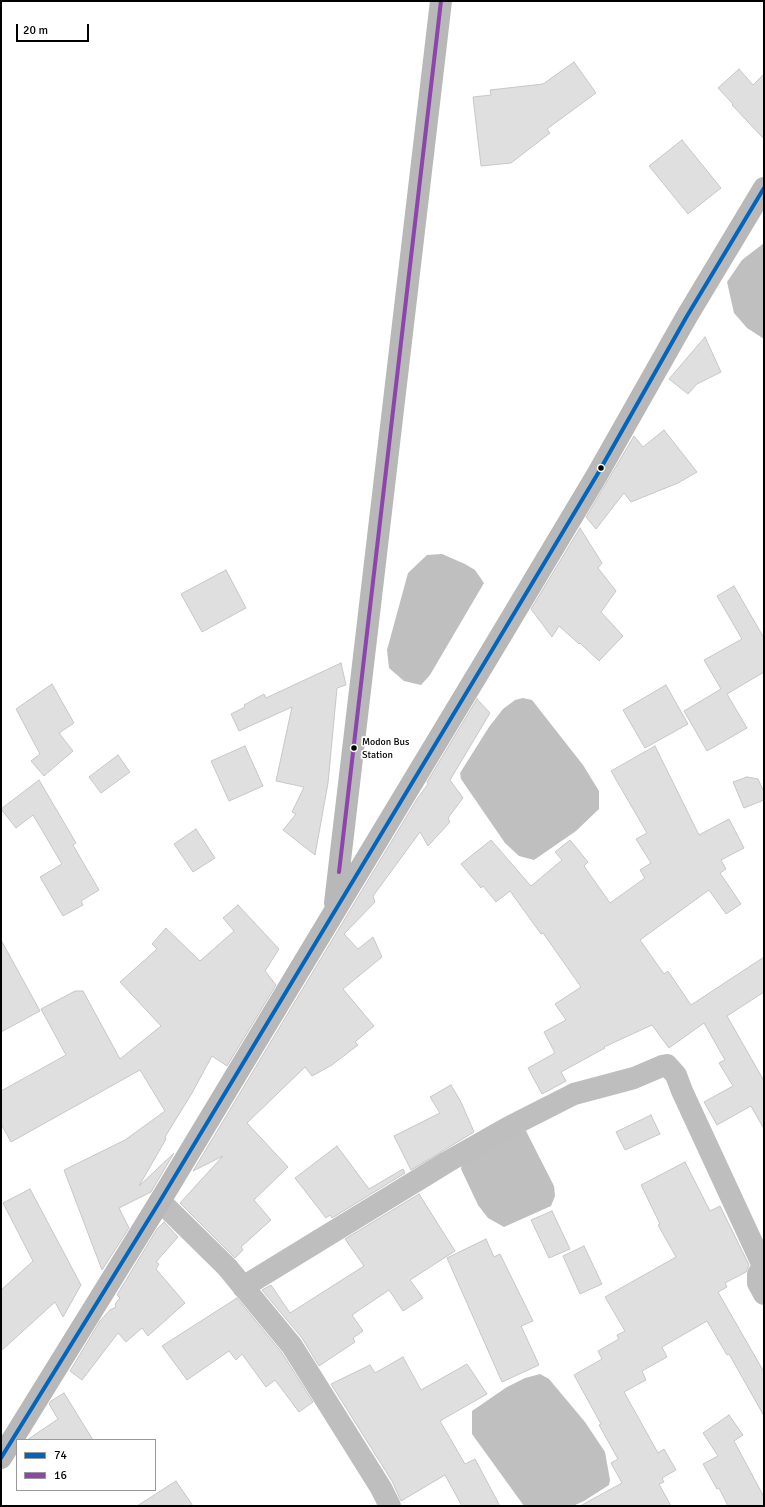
<!DOCTYPE html>
<style>
body{margin:0}
#map{position:relative;width:765px;height:1507px;overflow:hidden;background:#fff;font-family:Signika,sans-serif}
canvas{display:block}
.frame{position:absolute;inset:0;border:2px solid #000;pointer-events:none}
.legend{position:absolute;left:16px;top:1439px;width:140px;height:52px;box-sizing:border-box;background:#fff;border:1px solid #999;margin:0;padding:5px 7px;list-style:none;font-size:12px;color:#000}
.legend li{display:flex;align-items:center;gap:8px;height:20px}
.legend b{width:20px;border:1px solid #999}
.scale{position:absolute;left:16px;top:24px;width:73px;height:18px;box-sizing:border-box;border:2px solid #000;border-top:0;padding-left:5px;font-size:12px;line-height:14px;white-space:nowrap;color:#000;-webkit-text-stroke:3px #fff;paint-order:stroke}
</style>
<div id="map">
<canvas width="765" height="1507"></canvas>
<div class="frame"></div>
<ul class="legend">
<li><b style="height:5px;background:#0065bd"></b>74</li>
<li><b style="height:5px;background:#8e44ad"></b>16</li>
</ul>
<div class="scale">20 m</div>
</div>
<script>
const ctx = document.querySelector('canvas').getContext('2d');
ctx.lineJoin = 'round';
function fill(path, color) {
  ctx.fillStyle = color;
  ctx.fill(path, 'evenodd');
}
function toPath(rows) {
  const path = new Path2D();
  for (const r of rows) {
    path.moveTo(r[0], r[1]);
    for (let i = 2; i < r.length; i += 2) path.lineTo(r[i], r[i + 1]);
  }
  return path;
}
function stroke(path, color, width, dash) {
  ctx.strokeStyle = color;
  ctx.lineWidth = width;
  ctx.lineCap = dash ? 'butt' : 'round';
  ctx.setLineDash(dash || []);
  ctx.stroke(path);
}
function label(font, color, halo, rows, align = 'center') {
  ctx.font = font + ' Signika,sans-serif';
  ctx.lineWidth = 3.5;
  ctx.setLineDash([]);
  ctx.textBaseline = 'middle';
  ctx.strokeStyle = halo;
  ctx.fillStyle = color;
  for (const [text, x, y, turn = 0] of rows) {
    ctx.save();
    ctx.translate(x, y);
    ctx.rotate((+turn || 0) * Math.PI / 180);
    ctx.textAlign = isNaN(turn) ? turn : align;
    if (halo) ctx.strokeText(text, 0, 0);
    ctx.fillText(text, 0, 0);
    ctx.restore();
  }
}
fill(toPath([
 [764,243,764,339,747,328,734,313,727,282,742,260],
 [442,554,465,564,475,570,484,583,430,675,421,685,404,681,389,668,387,650,408,573,427,555],
 [523,698,532,700,583,765,599,791,599,809,576,831,534,860,519,856,505,843,461,779,460,773,489,727,503,709,515,700],
 [525,1129,554,1186,555,1196,551,1206,504,1227,488,1218,478,1205,461,1169,462,1163],
 [540,1374,549,1379,585,1422,605,1452,610,1480,609,1485,584,1501,573,1506,524,1506,472,1434,472,1411,507,1387,525,1378]
]), '#bfbfbf');
const building = toPath([
 [574,62,596,93,547,129,550,133,511,163,481,166,473,97,491,95,490,90,543,84,574,62],
 [739,69,753,85,764,74,764,139,732,105,733,104,718,88,739,69],
 [682,140,721,188,688,214,649,166,682,140],
 [705,337,721,372,697,384,688,394,669,379,705,337],
 [664,430,697,472,678,483,631,502,624,493,596,529,586,517,634,436,643,447,664,430],
 [580,528,602,563,598,568,616,591,601,612,623,636,599,661,580,643,579,644,559,626,552,637,531,609,580,528],
 [226,570,246,608,202,632,181,594,226,570],
 [734,586,764,638,764,672,727,694,747,728,707,751,684,711,721,689,704,660,742,639,717,596,734,586],
 [341,663,346,685,337,688,328,783,315,855,283,830,296,814,292,812,304,787,276,781,292,707,239,731,231,714,245,707,244,705,264,694,266,698,341,663],
 [52,684,74,723,59,733,73,751,44,776,31,761,40,754,16,709,52,684],
 [666,685,688,724,645,748,623,710,666,685],
 [477,699,490,713,450,780,463,798,448,818,450,822,428,846,420,832,373,896,375,902,344,934,358,949,373,937,382,957,343,989,374,1026,355,1042,358,1045,332,1065,312,1076,305,1067,247,1123,288,1167,254,1200,271,1220,241,1247,243,1250,235,1258,180,1203,223,1156,193,1171,417,799,428,784,427,782,477,699],
 [245,746,263,786,229,801,211,761,245,746],
 [655,746,699,835,729,819,744,848,721,860,726,869,720,873,741,904,726,914,709,890,640,940,664,974,668,971,691,1005,764,957,764,992,727,1016,764,1081,764,1129,751,1106,717,1125,704,1102,733,1086,719,1063,725,1060,704,1023,669,1048,652,1025,604,1047,605,1048,561,1072,566,1081,542,1094,528,1068,555,1053,544,1032,566,1020,555,1004,581,987,543,933,541,934,510,891,496,902,483,886,481,888,461,864,491,840,531,886,562,860,555,852,570,840,588,862,584,866,610,903,645,878,640,870,651,863,636,839,647,833,611,771,655,746],
 [118,755,130,772,101,793,89,777,118,755],
 [747,777,758,779,764,792,764,800,744,808,733,782,747,777],
 [39,780,76,843,73,845,99,890,81,901,83,905,63,916,40,877,62,864,33,815,16,828,1,809,39,780],
 [196,829,215,858,193,872,174,844,196,829],
 [238,905,279,949,265,971,276,985,227,1066,212,1056,192,1093,165,1137,166,1139,139,1186,174,1153,151,1192,119,1208,129,1228,102,1270,64,1170,125,1140,165,1111,140,1070,11,1142,1,1124,1,1091,66,1055,41,1009,75,991,83,991,120,1059,161,1026,120,982,157,949,152,944,166,928,200,961,234,931,223,918,238,905],
 [1,940,40,1011,1,1032,1,940],
 [451,1085,461,1102,474,1132,411,1170,394,1136,440,1113,430,1097,451,1085],
 [651,1115,660,1134,625,1150,616,1132,651,1115],
 [337,1146,369,1189,403,1169,405,1173,332,1218,330,1215,326,1218,295,1178,337,1146],
 [685,1162,710,1211,720,1206,749,1265,746,1272,725,1283,727,1287,718,1292,764,1372,764,1416,729,1354,727,1355,707,1321,662,1347,667,1357,642,1371,646,1380,624,1392,658,1453,664,1449,676,1470,662,1478,664,1482,659,1484,671,1506,580,1506,622,1483,611,1463,618,1459,599,1425,601,1424,574,1375,602,1359,598,1351,619,1339,617,1335,625,1331,605,1297,676,1257,658,1225,660,1224,641,1185,685,1162],
 [30,1189,81,1285,63,1317,55,1302,1,1351,1,1290,33,1261,3,1203,30,1189],
 [419,1194,455,1251,410,1280,423,1298,403,1311,389,1290,352,1315,363,1331,353,1338,355,1342,319,1366,302,1338,262,1290,271,1285,290,1313,364,1266,345,1239,419,1194],
 [552,1211,570,1249,549,1258,531,1220,552,1211],
 [164,1222,178,1237,156,1262,159,1264,156,1269,185,1303,148,1336,142,1328,126,1342,118,1333,82,1380,70,1371,100,1321,110,1310,116,1307,115,1304,120,1298,117,1295,157,1229,164,1222],
 [486,1239,494,1257,500,1254,533,1321,521,1326,539,1365,502,1382,447,1258,486,1239],
 [584,1246,602,1284,580,1294,563,1256,584,1246],
 [237,1298,282,1353,313,1402,299,1412,275,1380,266,1387,242,1354,236,1360,229,1351,187,1380,162,1346,237,1298],
 [403,1357,421,1390,467,1364,487,1394,440,1421,465,1464,475,1459,500,1506,462,1506,445,1475,401,1501,392,1481,331,1384,370,1365,375,1373,403,1357],
 [64,1393,93,1440,27,1440,58,1419,49,1404,51,1401,64,1393],
 [729,1415,743,1435,734,1441,764,1497,764,1506,728,1506,719,1488,717,1489,703,1464,718,1456,703,1433,729,1415],
 [176,1481,193,1506,137,1506,176,1481]
]);
fill(building, '#dfdfdf');
stroke(building, '#c7c7c7', 1);
stroke(toPath([
 [160,1201,227,1267,292,1346,381,1488,390,1506],
 [764,1265,758,1274,758,1283,764,1294],
 [243,1287,447,1162,509,1127,574,1094,634,1078,662,1066,667,1065,676,1075,682,1091,763,1266]
]), '#bebebe', 22);
stroke(toPath([
 [335,903,441,1],
 [1,1458,160,1201,494,647,597,475,687,316,764,188]
]), '#b8b8b8', 22);
stroke(toPath([
 [1,1458,160,1201,494,647,597,475,687,316,764,188]
]), '#0065bd', 4);
stroke(toPath([
 [339,872,441,1]
]), '#8e44ad', 4);
for (const [x, y, r, color] of [
 [601,468,3.5,"#000"],
 [354,748,3.5,"#000"]
]) {
  const dot = new Path2D();
  dot.arc(x, y, r, 0, 2 * Math.PI);
  ctx.fillStyle = color;
  ctx.fill(dot);
  stroke(dot, '#fff', 1.5);
}
label('10px', '#000', '#fff', [
 ["Modon Bus",362,742],
 ["Station",362,755]
], 'left');
</script>
